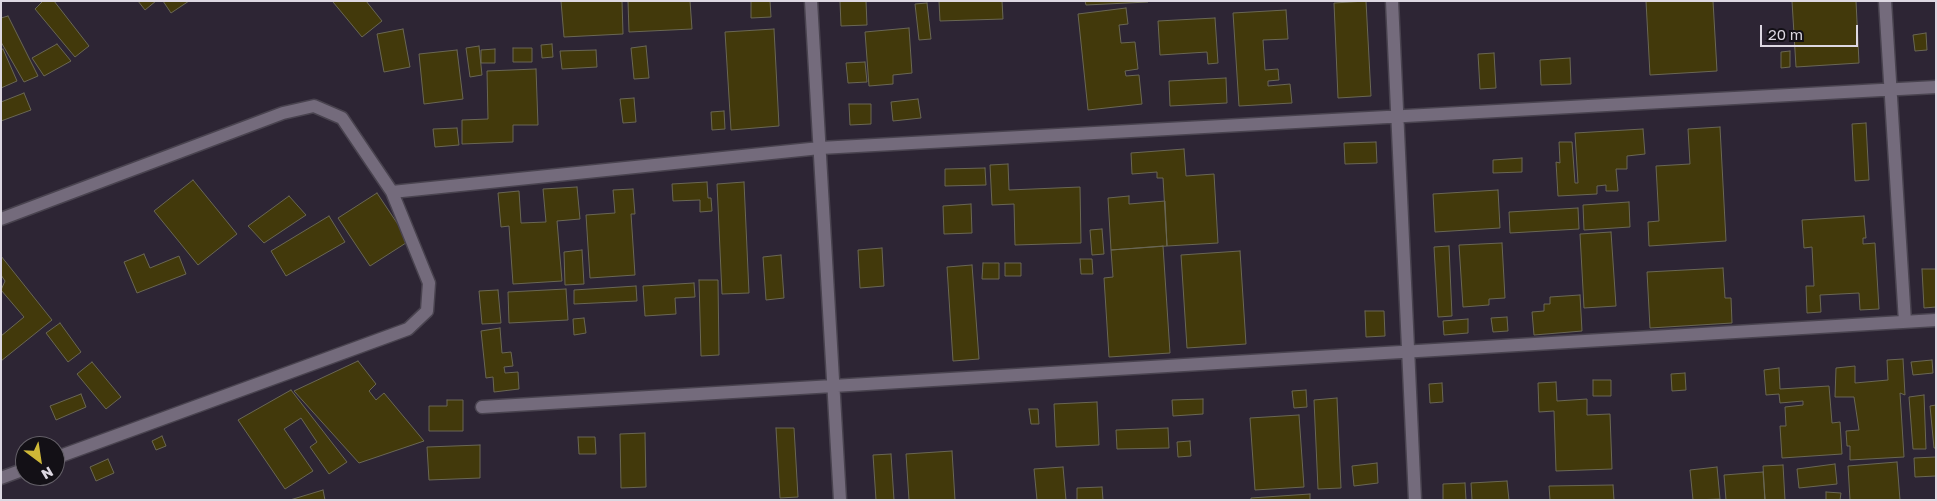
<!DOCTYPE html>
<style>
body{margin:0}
#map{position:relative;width:1937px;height:501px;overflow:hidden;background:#2d2534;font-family:"Golos Text",sans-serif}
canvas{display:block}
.frame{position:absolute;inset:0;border:2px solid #ddd8e2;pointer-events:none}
.north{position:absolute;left:15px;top:436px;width:50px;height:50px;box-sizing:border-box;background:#131016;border:1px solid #646068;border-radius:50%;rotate:149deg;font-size:14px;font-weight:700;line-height:20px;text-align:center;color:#ddd8e2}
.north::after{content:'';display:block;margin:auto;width:18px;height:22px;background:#cfb837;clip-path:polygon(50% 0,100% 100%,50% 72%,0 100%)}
.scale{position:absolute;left:1760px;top:25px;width:98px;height:22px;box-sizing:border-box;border:2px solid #ddd8e2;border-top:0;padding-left:6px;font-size:15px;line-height:18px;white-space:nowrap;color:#ddd8e2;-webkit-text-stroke:4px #131016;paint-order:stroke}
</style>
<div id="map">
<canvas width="1937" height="501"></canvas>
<div class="frame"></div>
<div class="north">N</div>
<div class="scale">20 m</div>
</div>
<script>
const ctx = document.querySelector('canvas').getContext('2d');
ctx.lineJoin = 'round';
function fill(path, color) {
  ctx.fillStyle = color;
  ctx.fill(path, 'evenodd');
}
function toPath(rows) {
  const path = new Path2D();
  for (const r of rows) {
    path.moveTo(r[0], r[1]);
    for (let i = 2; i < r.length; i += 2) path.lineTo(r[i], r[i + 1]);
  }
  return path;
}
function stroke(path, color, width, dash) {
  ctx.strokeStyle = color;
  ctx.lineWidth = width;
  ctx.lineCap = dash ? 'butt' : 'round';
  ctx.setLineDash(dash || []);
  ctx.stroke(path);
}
const building = toPath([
 [43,1,54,1,89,46,75,57,35,9,43,1],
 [138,1,156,1,145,10,138,1],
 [163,1,189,1,171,13,163,1],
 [334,1,366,1,382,21,362,37,333,2,334,1],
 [561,1,622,1,623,34,564,37,561,1],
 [628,1,690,1,692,29,629,32,628,1],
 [751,1,770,1,771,17,751,18,751,1],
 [840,1,866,1,867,25,841,26,840,1],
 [939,1,1002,1,1003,19,940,21,939,1],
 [1085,1,1148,1,1148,2,1086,5,1085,1],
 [1366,1,1371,96,1338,98,1334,3,1366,1],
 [1646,1,1713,1,1717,71,1650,75,1646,1],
 [1792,1,1856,1,1859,63,1796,67,1792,1],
 [927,3,931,39,919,40,915,4,927,3],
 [1126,8,1128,24,1119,25,1121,43,1135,42,1138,69,1125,71,1126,76,1139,75,1142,104,1088,110,1078,14,1126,8],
 [1286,10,1288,39,1263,40,1265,70,1278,69,1279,80,1268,81,1268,86,1290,84,1292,103,1239,106,1233,13,1286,10],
 [8,16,38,76,24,82,1,42,1,18,8,16],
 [1215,18,1218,63,1208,64,1207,52,1160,55,1158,21,1215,18],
 [909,28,912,73,893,75,893,84,869,86,865,32,909,28],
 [403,29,410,67,384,72,377,34,403,29],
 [774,29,779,126,731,130,725,32,774,29],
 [1926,33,1927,50,1915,51,1913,35,1926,33],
 [57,44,71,61,44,76,32,58,57,44],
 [552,44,553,57,542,58,541,45,552,44],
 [479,46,482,75,470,77,466,48,479,46],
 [646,46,649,78,634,79,631,48,646,46],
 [513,48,532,48,532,62,513,62,513,48],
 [3,49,17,81,1,88,1,50,3,49],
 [495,49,495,63,481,63,481,50,495,49],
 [457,50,463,99,424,104,419,54,457,50],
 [596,50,597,67,562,69,560,51,596,50],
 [1790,51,1790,67,1781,68,1781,52,1790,51],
 [1494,53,1496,88,1480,89,1478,54,1494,53],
 [1570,58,1571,84,1541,85,1540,60,1570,58],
 [865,62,867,82,848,83,846,63,865,62],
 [536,69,538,125,513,125,513,142,462,144,462,120,488,119,487,71,536,69],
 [1226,78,1227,103,1170,106,1169,81,1226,78],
 [24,93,31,110,1,121,1,102,24,93],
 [634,98,636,122,623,123,620,99,634,98],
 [918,99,921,118,893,121,891,102,918,99],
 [849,104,871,104,871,124,850,125,849,104],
 [724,111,725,129,712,130,711,112,724,111],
 [1866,123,1869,180,1855,181,1852,124,1866,123],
 [1720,127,1726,241,1649,246,1648,222,1659,221,1656,166,1690,164,1688,129,1720,127],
 [457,128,459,145,435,147,433,129,457,128],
 [1643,129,1645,154,1627,156,1627,169,1616,169,1618,191,1606,191,1606,185,1597,186,1597,194,1558,196,1556,162,1560,163,1559,142,1572,142,1575,183,1578,183,1575,133,1643,129],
 [1376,142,1377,163,1345,164,1344,143,1376,142],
 [1184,149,1186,176,1214,174,1218,243,1167,246,1163,178,1157,178,1157,172,1132,174,1131,153,1184,149],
 [1522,158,1522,172,1493,173,1493,160,1522,158],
 [1008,164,1009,190,1080,187,1081,243,1015,245,1014,204,992,205,990,165,1008,164],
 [985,168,986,185,945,186,945,169,985,168],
 [193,180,237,234,198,265,154,211,193,180],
 [707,182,708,198,711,198,712,211,700,212,700,200,673,201,672,184,707,182],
 [744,182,749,293,722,294,717,184,744,182],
 [577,187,580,219,557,221,562,281,513,284,509,226,501,227,498,193,519,191,521,223,546,222,543,189,577,187],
 [633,189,635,214,631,214,635,275,590,278,586,215,615,213,613,190,633,189],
 [1498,190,1500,228,1435,232,1433,194,1498,190],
 [377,193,409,241,370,266,338,218,377,193],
 [289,196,306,215,264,243,248,226,289,196],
 [1129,196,1129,204,1165,201,1167,246,1111,250,1108,198,1129,196],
 [1629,202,1630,227,1584,230,1583,205,1629,202],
 [971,204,972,233,944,234,943,206,971,204],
 [1578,208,1579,229,1510,233,1509,212,1578,208],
 [329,216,345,242,286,276,271,251,329,216],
 [1864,216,1866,238,1863,238,1863,244,1875,243,1879,309,1860,310,1859,293,1820,295,1821,312,1807,313,1806,286,1814,286,1812,247,1804,248,1802,220,1864,216],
 [1102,229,1104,254,1092,255,1090,230,1102,229],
 [1611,232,1616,306,1584,308,1580,234,1611,232],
 [1502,243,1505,298,1489,299,1489,305,1463,307,1459,245,1502,243],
 [1163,246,1170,353,1109,357,1104,278,1113,277,1111,250,1163,246],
 [1449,246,1452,316,1438,317,1434,247,1449,246],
 [882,248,884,286,860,288,858,250,882,248],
 [582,250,584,284,565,285,564,252,582,250],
 [1240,251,1246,344,1187,348,1181,255,1240,251],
 [144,254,150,268,179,256,186,274,137,293,124,262,144,254],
 [781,255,784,298,766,300,763,257,781,255],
 [1,256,52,320,1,361,1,336,24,317,1,290,5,281,1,275,1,256],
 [1080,259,1092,259,1093,274,1081,274,1080,259],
 [983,263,999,263,999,279,982,279,983,263],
 [1005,263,1021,263,1021,276,1005,276,1005,263],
 [972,265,979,359,953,361,947,267,972,265],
 [1723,268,1725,298,1731,298,1732,323,1650,328,1647,272,1723,268],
 [1922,269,1936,269,1936,307,1924,308,1922,269],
 [699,280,718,280,719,355,701,356,699,280],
 [694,283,695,297,675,298,676,314,645,316,643,286,694,283],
 [636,286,637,301,574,304,574,290,636,286],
 [566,289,568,320,509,323,508,292,566,289],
 [498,290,501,323,482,324,479,291,498,290],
 [1580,295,1582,331,1534,335,1532,312,1544,311,1544,304,1550,304,1550,297,1580,295],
 [1365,311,1384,311,1385,336,1366,337,1365,311],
 [1507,317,1508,331,1493,332,1491,318,1507,317],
 [584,318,586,333,574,335,573,319,584,318],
 [1468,319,1468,333,1444,335,1443,321,1468,319],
 [60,323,81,352,68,362,46,333,60,323],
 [500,328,502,353,511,352,513,366,504,367,505,373,518,372,519,389,494,392,493,377,486,378,481,331,500,328],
 [1903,359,1905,395,1900,393,1904,457,1850,460,1850,446,1847,446,1846,431,1859,430,1854,397,1835,397,1836,368,1855,366,1855,383,1888,380,1887,360,1903,359],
 [1932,360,1933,373,1913,375,1911,362,1932,360],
 [358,361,376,384,369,391,376,400,384,393,424,441,359,463,294,391,358,361],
 [92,362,121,397,106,409,77,374,92,362],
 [1779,368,1780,389,1829,386,1832,423,1840,422,1842,454,1782,458,1780,426,1786,426,1785,407,1803,405,1803,401,1780,403,1779,394,1766,395,1764,370,1779,368],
 [1685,373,1686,390,1672,391,1671,374,1685,373],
 [1593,380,1611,380,1611,396,1593,396,1593,380],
 [1556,382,1557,401,1587,399,1587,415,1610,414,1612,469,1556,471,1554,411,1539,412,1538,383,1556,382],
 [1442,383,1443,402,1430,403,1429,384,1442,383],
 [291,390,347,462,329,474,310,447,317,442,301,418,284,429,313,471,285,489,238,420,291,390],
 [1306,390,1307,407,1294,408,1292,391,1306,390],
 [81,394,86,407,56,420,50,406,81,394],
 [1924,395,1926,449,1913,449,1909,397,1924,395],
 [1337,398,1341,488,1318,489,1314,400,1337,398],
 [1203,399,1203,414,1173,416,1172,400,1203,399],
 [447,400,463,400,463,431,429,431,429,406,447,406,447,400],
 [1097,402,1099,445,1056,447,1054,404,1097,402],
 [1936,405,1936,448,1934,448,1930,406,1936,405],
 [1029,409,1038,409,1039,424,1031,424,1029,409],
 [1299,415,1304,487,1255,490,1250,418,1299,415],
 [776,428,794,428,798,497,780,498,776,428],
 [1168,428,1169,448,1117,449,1116,430,1168,428],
 [645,433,646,487,621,488,620,434,645,433],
 [162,436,166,446,156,450,152,441,162,436],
 [578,437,595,437,596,454,579,454,578,437],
 [1190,441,1191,456,1178,457,1177,442,1190,441],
 [480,445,480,478,429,480,427,447,480,445],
 [952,451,955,500,909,500,906,454,952,451],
 [891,454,894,500,876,500,873,455,891,454],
 [1936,457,1936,476,1915,477,1914,458,1936,457],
 [108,459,114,473,96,481,90,467,108,459],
 [1897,462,1900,500,1850,500,1848,466,1897,462],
 [1377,463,1378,483,1354,486,1352,466,1377,463],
 [1835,464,1837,484,1799,488,1797,469,1835,464],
 [1783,465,1785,500,1765,500,1763,466,1783,465],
 [1063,467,1066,500,1037,500,1034,469,1063,467],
 [1717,467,1720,499,1693,500,1690,470,1717,467],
 [1763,472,1765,500,1726,500,1724,475,1763,472],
 [1507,481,1509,500,1472,500,1471,483,1507,481],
 [1465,483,1466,500,1443,500,1443,484,1465,483],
 [1613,485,1614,500,1550,500,1549,486,1613,485],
 [1102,487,1103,500,1077,500,1077,488,1102,487],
 [323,490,325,500,290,500,323,490],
 [1826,492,1841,493,1840,500,1826,500,1826,492],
 [1310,494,1310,500,1251,500,1251,498,1310,494]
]);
fill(building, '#42390b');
stroke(building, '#6a6754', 1);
const minor = toPath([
 [811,1,840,500],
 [1392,1,1415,500],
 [1885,1,1905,322],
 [392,192,820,148,1936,87],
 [1,219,283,113,314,106,342,118,392,192,429,283,427,311,408,329,55,458],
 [482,407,1936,320],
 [1,478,25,469]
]);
stroke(minor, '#49434f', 15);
stroke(minor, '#746b7c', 12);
</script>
